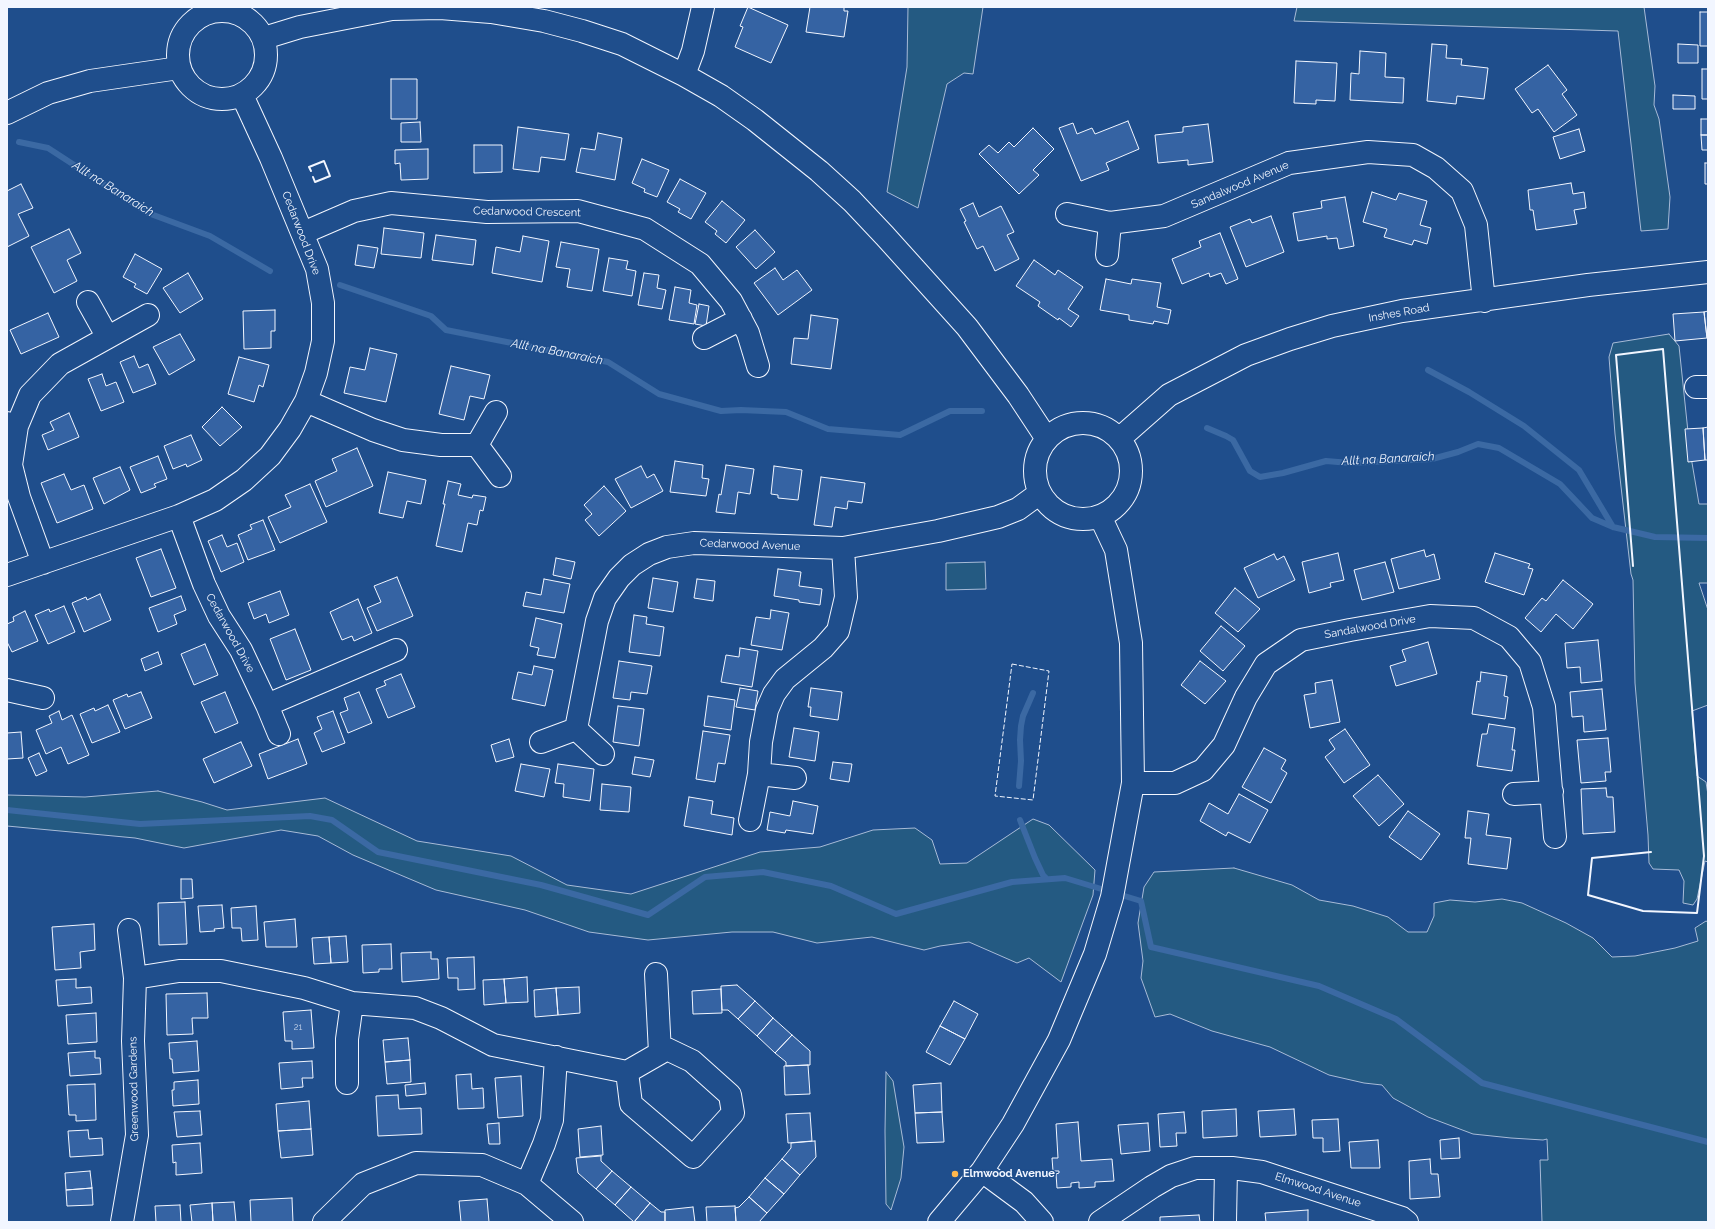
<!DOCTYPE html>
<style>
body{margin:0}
#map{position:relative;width:1715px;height:1229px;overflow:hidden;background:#1f4e8c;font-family:Raleway,sans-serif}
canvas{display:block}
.frame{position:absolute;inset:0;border:8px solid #f2f6ff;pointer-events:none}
</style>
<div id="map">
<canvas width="1715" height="1229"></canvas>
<div class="frame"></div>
</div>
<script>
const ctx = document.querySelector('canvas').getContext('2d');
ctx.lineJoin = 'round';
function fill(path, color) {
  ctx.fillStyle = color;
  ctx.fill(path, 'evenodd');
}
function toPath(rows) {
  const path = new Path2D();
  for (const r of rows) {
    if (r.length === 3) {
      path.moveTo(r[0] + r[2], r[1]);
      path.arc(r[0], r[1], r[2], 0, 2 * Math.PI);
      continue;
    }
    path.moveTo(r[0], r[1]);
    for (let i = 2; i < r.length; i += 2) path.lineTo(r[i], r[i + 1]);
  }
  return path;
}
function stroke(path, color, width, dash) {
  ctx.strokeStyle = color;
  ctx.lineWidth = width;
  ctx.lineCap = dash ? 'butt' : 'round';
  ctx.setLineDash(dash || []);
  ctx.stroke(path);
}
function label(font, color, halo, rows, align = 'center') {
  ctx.font = font + ' Raleway,sans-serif';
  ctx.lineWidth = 3;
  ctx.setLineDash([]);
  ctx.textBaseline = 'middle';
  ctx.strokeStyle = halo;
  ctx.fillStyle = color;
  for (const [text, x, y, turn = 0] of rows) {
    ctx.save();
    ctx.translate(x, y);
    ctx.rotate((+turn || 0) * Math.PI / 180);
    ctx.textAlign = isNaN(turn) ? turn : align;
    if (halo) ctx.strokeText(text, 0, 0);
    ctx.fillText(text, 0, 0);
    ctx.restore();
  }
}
const green = toPath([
 [908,7,983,7,973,74,964,73,947,84,918,208,887,192,907,67,908,7],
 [1297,7,1644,7,1655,86,1654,105,1659,119,1670,197,1668,229,1641,231,1618,31,1294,21,1297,7],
 [1669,334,1679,346,1690,451,1699,504,1708,504,1708,583,1699,583,1708,610,1708,705,1692,711,1697,776,1706,782,1708,795,1708,862,1705,861,1697,899,1693,905,1683,903,1684,881,1679,870,1653,869,1649,863,1648,835,1635,683,1633,580,1631,574,1615,434,1609,357,1613,343,1669,334],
 [985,562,986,589,946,590,946,563,985,562],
 [158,791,202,802,227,810,325,798,417,841,511,856,567,885,631,894,760,852,820,847,873,830,915,828,932,840,940,864,967,863,1033,819,1049,825,1095,870,1093,895,1061,982,1029,958,1017,963,969,942,940,946,924,950,872,937,817,943,773,932,732,932,648,940,589,932,525,910,436,890,353,855,318,836,281,830,184,848,135,838,7,826,7,795,85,797,158,791],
 [1234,868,1292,885,1319,900,1353,906,1388,917,1408,932,1427,932,1434,916,1434,903,1450,900,1475,902,1502,899,1522,903,1566,923,1593,938,1612,957,1635,956,1675,948,1698,941,1695,928,1706,921,1708,922,1708,1222,1542,1222,1540,1160,1548,1160,1547,1139,1543,1140,1511,1138,1473,1134,1428,1117,1393,1098,1382,1085,1364,1083,1329,1075,1270,1047,1212,1031,1170,1014,1155,1017,1141,978,1143,961,1138,923,1144,887,1154,872,1234,868],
 [886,1072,893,1081,904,1147,901,1178,891,1210,886,1204,885,1131,886,1072]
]);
fill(green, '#245a82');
stroke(green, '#a8bbd7', 1);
stroke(toPath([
 [19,142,48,148,148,213,210,236,270,271],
 [340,285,431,316,446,330,608,362,659,394,721,411,741,410,786,412,828,429,900,435,950,411,982,411],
 [1428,370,1469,392,1524,426,1579,470,1613,527],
 [1207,428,1226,436,1233,440,1250,471,1260,477,1283,473,1326,461,1350,463,1432,459,1458,452,1478,444,1499,448,1560,484,1592,518,1613,527,1655,537,1708,538],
 [1019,786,1021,761,1020,740,1021,726,1023,716,1033,693],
 [7,810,140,824,310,816,332,820,378,852,541,885,648,915,705,877,763,872,831,886,896,914,1012,882,1065,878,1141,901,1151,947,1319,986,1396,1019,1482,1083,1708,1142],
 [1020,820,1035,858,1043,875,1047,879]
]), '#3b69a3', 6);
const building = toPath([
 [748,7,788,25,771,63,735,47,743,27,740,26,748,7],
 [810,7,844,7,844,11,848,11,844,37,806,32,810,7],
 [1700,12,1708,12,1708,46,1700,46,1700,12],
 [1432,44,1447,45,1446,58,1462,59,1461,65,1488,68,1484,99,1457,96,1456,104,1427,101,1432,44],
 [1678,44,1698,45,1698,63,1678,63,1678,44],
 [1360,51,1386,53,1385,77,1404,78,1403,103,1350,100,1351,73,1359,74,1360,51],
 [1296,61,1337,63,1335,101,1316,100,1316,104,1294,103,1296,61],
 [1548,65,1567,90,1562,94,1577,115,1554,132,1538,109,1532,113,1515,89,1548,65],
 [1702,69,1708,69,1708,99,1702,99,1702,69],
 [391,79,417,79,417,119,391,119,391,79],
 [1673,95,1695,96,1695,109,1673,109,1673,95],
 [1701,119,1708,119,1708,135,1701,135,1701,119],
 [1128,121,1139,149,1106,163,1109,170,1081,181,1059,128,1073,123,1077,134,1092,128,1095,134,1128,121],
 [420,122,421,142,401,142,401,123,420,122],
 [1208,124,1213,162,1188,165,1188,160,1158,163,1155,135,1183,132,1183,127,1208,124],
 [518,127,569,134,565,160,541,157,539,172,513,169,518,127],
 [1033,128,1054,149,1033,170,1039,175,1019,194,979,154,989,145,998,153,1009,142,1014,147,1033,128],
 [1579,129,1585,151,1560,159,1553,137,1579,129],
 [598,133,622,138,615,180,576,172,581,148,595,150,598,133],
 [1701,135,1708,135,1708,150,1702,150,1701,135],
 [474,145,502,145,502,172,474,173,474,145],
 [428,149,428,179,401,180,400,163,395,164,395,150,428,149],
 [642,159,669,170,657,197,644,192,645,189,632,183,642,159],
 [1705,163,1708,163,1708,193,1708,184,1705,184,1705,163],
 [680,179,706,193,691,219,678,212,680,209,667,202,680,179],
 [1571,183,1573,194,1584,192,1586,208,1574,210,1577,224,1536,230,1533,210,1530,210,1528,190,1571,183],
 [21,184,33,208,18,214,29,236,7,247,7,191,21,184],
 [1372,192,1396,200,1399,193,1427,201,1420,225,1431,228,1427,244,1414,240,1412,245,1384,237,1387,229,1363,222,1372,192],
 [1345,197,1354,246,1339,249,1337,238,1327,239,1327,236,1298,241,1293,213,1322,208,1321,201,1345,197],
 [722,201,745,220,726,243,715,234,717,231,705,222,722,201],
 [973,203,979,217,1001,206,1014,232,1007,235,1019,259,995,271,983,246,977,249,964,222,966,221,960,209,973,203],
 [1271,216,1284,252,1246,267,1230,227,1250,219,1252,223,1271,216],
 [384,228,424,233,421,258,381,254,384,228],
 [69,229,81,253,67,260,77,281,54,293,31,247,69,229],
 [755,230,775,252,756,269,736,247,755,230],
 [1220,233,1238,279,1226,284,1221,273,1210,277,1209,273,1182,284,1172,259,1201,247,1199,241,1220,233],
 [436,235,476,240,473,265,432,260,436,235],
 [523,236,549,241,542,282,492,273,496,247,520,252,523,236],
 [561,242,599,249,592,291,567,287,570,269,556,267,561,242],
 [358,245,378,248,374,268,355,265,358,245],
 [135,254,162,269,147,294,134,287,136,284,123,277,135,254],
 [609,258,628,261,626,269,636,271,632,296,603,291,609,258],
 [1034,260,1055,275,1058,270,1083,287,1068,309,1079,316,1071,327,1059,318,1058,320,1038,306,1040,302,1016,286,1034,260],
 [775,268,783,280,797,270,812,290,778,315,754,283,775,268],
 [188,273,203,299,180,313,163,288,188,273],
 [644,273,659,275,657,288,666,290,662,309,638,305,644,273],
 [1106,279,1131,284,1132,279,1161,283,1157,307,1171,310,1168,324,1154,321,1153,324,1129,320,1129,315,1100,310,1106,279],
 [675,287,691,290,689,303,697,305,694,324,669,320,675,287],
 [699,304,709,306,706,326,695,324,699,304],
 [275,310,275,331,271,331,271,348,244,349,243,311,275,310],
 [1708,311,1708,338,1707,338,1704,312,1708,311],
 [1704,312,1707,338,1675,341,1673,314,1704,312],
 [48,313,59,337,21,354,10,330,48,313],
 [811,315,838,319,831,369,791,364,794,338,808,339,811,315],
 [180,334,195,360,169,375,153,347,180,334],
 [370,348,397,354,386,402,344,393,350,367,365,370,370,348],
 [134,356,139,368,148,364,156,384,133,393,120,362,134,356],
 [239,357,269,365,263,387,259,385,254,402,228,394,239,357],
 [451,366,490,375,484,399,470,396,464,420,439,414,451,366],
 [102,374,106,386,116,382,124,402,101,411,88,379,102,374],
 [222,407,242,427,220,446,202,427,222,407],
 [69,413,79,437,48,450,42,435,54,430,50,422,69,413],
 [1708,427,1708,460,1705,460,1703,428,1708,427],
 [1703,428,1705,460,1688,462,1685,429,1703,428],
 [191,435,202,460,187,467,186,464,173,469,164,446,191,435],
 [357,448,373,486,326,507,315,481,337,471,332,459,357,448],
 [158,456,167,479,154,484,156,487,141,493,130,467,158,456],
 [675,461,703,465,702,478,709,479,706,496,670,492,675,461],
 [726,465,754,469,750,494,738,492,735,514,716,512,719,494,721,495,726,465],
 [641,466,647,478,654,474,663,491,631,508,615,479,641,466],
 [774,466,802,470,798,500,778,498,778,495,771,494,774,466],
 [120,467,130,490,104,504,93,478,120,467],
 [388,472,426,480,421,504,407,501,403,518,379,513,388,472],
 [64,474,71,490,84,485,93,509,57,523,41,483,64,474],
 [821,477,865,483,862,503,848,501,847,509,835,507,832,527,814,525,821,477],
 [448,481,461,484,458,495,472,498,473,495,486,497,483,511,480,510,477,525,468,523,462,552,436,546,445,504,443,504,448,481],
 [310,484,327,522,280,543,268,517,291,507,285,495,310,484],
 [604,486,626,511,599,536,585,520,592,514,584,505,604,486],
 [263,520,275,550,248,560,238,535,252,529,250,525,263,520],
 [222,535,227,547,237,543,244,562,221,572,208,541,222,535],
 [161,549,176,588,151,597,136,558,161,549],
 [1424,550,1426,557,1434,554,1440,579,1399,589,1391,559,1424,550],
 [1338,553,1344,580,1330,583,1331,587,1309,593,1302,562,1338,553],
 [1495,553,1530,564,1528,568,1533,569,1524,595,1485,582,1495,553],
 [1274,554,1277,560,1284,556,1295,580,1258,598,1244,568,1274,554],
 [556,558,575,562,571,579,553,575,556,558],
 [1385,562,1394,592,1362,600,1354,570,1385,562],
 [778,569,801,572,799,586,822,589,820,605,799,602,799,600,774,596,778,569],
 [397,577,413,616,377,631,367,608,381,602,374,586,397,577],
 [653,578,678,582,673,612,648,608,653,578],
 [544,579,570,584,564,613,523,606,526,592,541,595,544,579],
 [697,579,715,581,713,601,694,598,697,579],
 [1563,580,1593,604,1573,629,1556,614,1541,632,1525,618,1542,598,1546,601,1563,580],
 [1235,588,1260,609,1238,632,1215,613,1235,588],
 [280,591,289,615,269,623,266,614,254,619,248,603,280,591],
 [100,594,111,620,84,632,72,603,86,597,87,600,100,594],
 [181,596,186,610,174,615,177,624,158,632,149,608,181,596],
 [358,599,372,633,354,641,352,636,342,640,330,612,358,599],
 [64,606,75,632,48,644,35,615,49,609,50,612,64,606],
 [771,610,789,613,782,650,751,645,756,617,770,619,771,610],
 [25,611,38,641,12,652,7,642,7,624,14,621,13,617,25,611],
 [634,615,647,617,646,624,664,627,660,656,629,652,634,615],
 [536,618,562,624,555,658,537,655,539,648,530,646,536,618],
 [1221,626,1245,646,1223,671,1200,651,1221,626],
 [295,629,311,670,286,680,270,639,295,629],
 [1598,640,1602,681,1581,683,1580,667,1567,668,1565,643,1598,640],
 [1428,642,1437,674,1396,686,1390,666,1406,661,1402,650,1428,642],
 [205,644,218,675,194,685,181,654,205,644],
 [740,648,758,651,752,687,721,682,726,655,739,657,740,648],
 [158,652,162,664,145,671,141,659,158,652],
 [619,661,652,666,647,694,631,692,630,700,613,698,619,661],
 [1200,661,1226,681,1205,704,1181,685,1200,661],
 [534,666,553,670,545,706,512,699,518,672,532,675,534,666],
 [1481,672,1507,676,1504,696,1508,697,1505,719,1472,714,1477,681,1480,682,1481,672],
 [401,674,415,707,388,718,376,689,386,685,384,681,401,674],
 [1332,680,1340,722,1310,728,1304,695,1316,693,1315,683,1332,680],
 [740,688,758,691,755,710,736,707,740,688],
 [811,688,842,692,838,720,810,716,811,707,808,707,811,688],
 [1602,689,1606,730,1584,732,1583,716,1572,717,1570,692,1602,689],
 [141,692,152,718,125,729,113,700,127,694,128,697,141,692],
 [225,692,238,723,215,733,201,702,225,692],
 [359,692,372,723,348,733,340,713,348,710,344,698,359,692],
 [708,696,735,700,731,730,704,726,708,696],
 [108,705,120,732,92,743,80,714,94,708,95,711,108,705],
 [618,706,644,709,639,746,613,742,618,706],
 [59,711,62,720,72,715,89,755,68,764,61,747,46,754,36,730,52,723,49,716,59,711],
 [333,711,345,743,322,752,314,733,322,729,317,717,333,711],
 [1489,724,1515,728,1512,750,1515,750,1512,771,1477,766,1482,734,1487,734,1489,724],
 [794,728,819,732,815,761,789,757,794,728],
 [1345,729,1370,765,1344,783,1325,757,1335,749,1329,740,1345,729],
 [703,731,730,735,725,764,718,763,715,782,696,779,703,731],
 [21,732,23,758,7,759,7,733,21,732],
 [1608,738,1611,772,1605,772,1606,781,1581,783,1577,740,1608,738],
 [298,739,307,764,268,779,259,754,298,739],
 [509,739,514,757,496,762,491,745,509,739],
 [241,742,252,766,214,783,203,759,241,742],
 [1264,748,1286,760,1281,769,1287,773,1271,803,1242,787,1264,748],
 [39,753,47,771,36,776,28,758,39,753],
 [635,757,654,760,650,777,632,774,635,757],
 [833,762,852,764,849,782,830,779,833,762],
 [521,764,550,769,544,797,515,791,521,764],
 [558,764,594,769,590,801,563,797,564,784,555,783,558,764],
 [1378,775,1404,804,1379,826,1353,796,1378,775],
 [602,784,631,787,629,812,600,810,602,784],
 [1606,788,1607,797,1613,797,1615,832,1583,834,1581,789,1606,788],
 [1239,794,1268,810,1250,843,1228,832,1226,836,1200,821,1209,803,1228,814,1239,794],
 [689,797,713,801,711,814,734,818,732,835,684,826,689,797],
 [793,801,818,806,813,834,786,830,785,833,767,830,770,812,790,816,793,801],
 [1408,811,1440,834,1421,860,1389,837,1408,811],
 [1468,811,1489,814,1486,835,1511,838,1507,869,1468,864,1471,838,1465,838,1468,811],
 [181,879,192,879,193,898,181,899,181,879],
 [185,902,187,944,159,945,158,903,185,902],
 [222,905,224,928,214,929,215,931,200,932,198,906,222,905],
 [256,906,258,940,242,941,241,928,232,928,231,908,256,906],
 [295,919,297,947,266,947,264,922,295,919],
 [94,924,95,950,80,952,81,968,55,970,52,927,94,924],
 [346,936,348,962,331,963,329,937,346,936],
 [329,937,331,963,314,964,312,938,329,937],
 [391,944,392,969,379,969,379,972,363,973,362,945,391,944],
 [431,952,431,959,438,959,439,979,402,982,401,953,431,952],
 [474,957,475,989,458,990,458,978,448,978,447,958,474,957],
 [527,977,528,1002,506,1003,504,979,527,977],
 [76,979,76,988,91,987,92,1003,58,1006,56,980,76,979],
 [504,979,506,1003,484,1005,483,980,504,979],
 [737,985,755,1001,738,1019,728,1010,722,1010,721,989,721,986,737,985],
 [579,987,580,1013,558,1015,556,988,579,987],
 [556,988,558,1015,535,1017,534,990,556,988],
 [721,989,722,1013,693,1014,692,991,721,989],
 [207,993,208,1018,192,1018,193,1034,167,1035,166,994,207,993],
 [755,1001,773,1018,757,1036,738,1019,755,1001],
 [954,1001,978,1014,965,1039,940,1026,954,1001],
 [311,1010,314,1048,292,1049,292,1041,285,1041,283,1012,311,1010],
 [96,1013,97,1042,68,1044,66,1015,96,1013],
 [773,1018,792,1035,775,1053,757,1036,773,1018],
 [940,1026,965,1039,950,1065,926,1052,940,1026],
 [792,1035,810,1051,810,1065,786,1066,786,1062,775,1053,792,1035],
 [408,1038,410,1060,385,1062,383,1040,408,1038],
 [197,1041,199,1071,173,1073,172,1059,170,1059,169,1043,197,1041],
 [95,1051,95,1058,100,1058,101,1074,70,1076,68,1053,95,1051],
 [410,1060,411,1082,387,1084,385,1062,410,1060],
 [312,1061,313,1078,302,1078,303,1087,281,1089,279,1063,312,1061],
 [808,1065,810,1094,785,1095,784,1066,808,1065],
 [471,1074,472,1089,483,1088,484,1108,458,1109,456,1075,471,1074],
 [521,1076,523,1116,498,1118,495,1078,521,1076],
 [198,1080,199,1104,173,1106,172,1090,174,1090,174,1082,198,1080],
 [425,1083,426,1094,406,1096,405,1085,425,1083],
 [941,1083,942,1112,915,1113,913,1085,941,1083],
 [95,1084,96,1120,76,1121,76,1115,69,1115,67,1085,95,1084],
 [398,1095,399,1109,421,1108,422,1134,378,1136,376,1096,398,1095],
 [309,1101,311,1129,278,1131,276,1104,309,1101],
 [1236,1109,1237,1136,1203,1138,1202,1111,1236,1109],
 [1294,1109,1296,1135,1260,1137,1258,1111,1294,1109],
 [200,1111,202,1135,177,1137,174,1112,200,1111],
 [942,1112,944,1142,917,1143,915,1113,942,1112],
 [1184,1112,1186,1133,1176,1133,1177,1146,1160,1147,1158,1114,1184,1112],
 [810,1113,812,1141,788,1143,786,1114,810,1113],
 [1338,1119,1340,1151,1323,1152,1323,1138,1313,1138,1312,1120,1338,1119],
 [1078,1122,1081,1161,1112,1159,1114,1181,1095,1182,1095,1187,1079,1188,1079,1182,1071,1183,1071,1187,1057,1188,1056,1174,1059,1173,1059,1171,1053,1171,1052,1158,1058,1158,1056,1124,1078,1122],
 [499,1123,500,1144,489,1144,487,1124,499,1123],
 [1148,1123,1150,1151,1121,1154,1118,1125,1148,1123],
 [601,1126,603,1155,580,1157,578,1129,601,1126],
 [311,1129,313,1155,281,1158,278,1131,311,1129],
 [88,1130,89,1139,102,1138,103,1155,70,1157,68,1131,88,1130],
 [1459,1138,1460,1158,1441,1159,1440,1140,1459,1138],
 [1378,1140,1380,1168,1351,1168,1349,1142,1378,1140],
 [815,1141,816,1157,800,1175,782,1159,791,1148,791,1143,815,1141],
 [200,1143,202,1173,176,1175,176,1162,173,1163,172,1145,200,1143],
 [601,1156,601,1161,612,1171,596,1189,578,1173,576,1158,601,1156],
 [782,1159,800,1175,784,1194,765,1178,782,1159],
 [1430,1159,1431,1174,1438,1174,1440,1197,1410,1199,1409,1161,1430,1159],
 [90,1171,92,1188,66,1190,65,1173,90,1171],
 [612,1171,631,1187,615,1205,596,1189,612,1171],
 [765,1178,784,1194,767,1213,749,1197,765,1178],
 [631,1187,650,1203,634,1222,615,1205,631,1187],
 [92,1188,93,1205,67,1206,66,1190,92,1188],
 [749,1197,767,1213,759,1222,736,1222,735,1208,739,1207,749,1197],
 [292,1198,293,1222,251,1222,250,1200,292,1198],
 [487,1199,489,1222,461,1222,459,1201,487,1199],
 [234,1202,236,1222,213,1222,212,1203,234,1202],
 [212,1203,213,1222,192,1222,190,1205,212,1203],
 [650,1203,661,1212,665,1212,665,1222,634,1222,650,1203],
 [180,1205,181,1222,156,1222,155,1206,180,1205],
 [735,1206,736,1222,707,1222,706,1207,735,1206],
 [693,1207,695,1222,665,1222,665,1210,693,1207],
 [1308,1210,1308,1222,1266,1222,1265,1213,1308,1210],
 [1199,1215,1200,1222,1160,1222,1160,1217,1199,1215]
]);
fill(building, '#3563a3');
stroke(building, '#f2f6ff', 1);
const minor = toPath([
 [222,55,44],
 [264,38,300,27,392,9,440,8,491,12,544,21,582,31,622,44,684,75,721,96,755,120,819,171,852,201,885,236,967,327,1018,395,1047,439],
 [684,75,693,51,703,7],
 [7,113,48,93,90,81,179,68],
 [1067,214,1110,223,1164,216,1289,163,1368,152,1413,155,1436,168,1462,191,1476,225,1484,301],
 [303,233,354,211,391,203,487,212,578,211,645,229,700,264,731,301,748,333,758,366],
 [1107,255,1110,223],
 [88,302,107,336],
 [704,338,741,319],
 [1696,387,1708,387],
 [306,401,373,430,403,440,441,445,477,445],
 [496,412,477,445,500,476],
 [7,423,17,426,30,395,60,364,148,315],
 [1083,471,48],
 [17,426,11,465,19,497,43,563],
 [1119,439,1169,395,1246,355,1290,339,1332,326,1402,311,1588,285,1708,272],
 [179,516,204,584,219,616,241,650,267,705,396,650],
 [7,575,179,516,215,500,244,480,270,456,290,429,306,401,316,373,323,341,323,303,317,269,271,158,242,95],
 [7,690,43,698],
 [267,705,279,734],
 [576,729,597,621,605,598,619,578,632,565,649,554,667,547,694,543,843,548,938,531,998,517,1018,509,1040,493],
 [541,742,576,729,603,754],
 [759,774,795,778],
 [1133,783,1175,783,1203,770,1224,745,1246,697,1266,664,1301,640,1350,630,1430,616,1474,618,1509,637,1530,662,1544,707,1555,837],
 [1514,794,1552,792],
 [750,820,759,774,761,742,767,710,774,694,785,679,823,648,838,631,846,597,843,548],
 [656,974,660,1053],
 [135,978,179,971,221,971,304,988,352,1003,415,1008,441,1018,493,1045,627,1072],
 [667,1049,692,1061,730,1095,733,1113,693,1157,631,1104,627,1072,667,1049],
 [347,1083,347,1039,352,1003],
 [982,1171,1024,1202,1042,1222],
 [527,1184,544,1144,552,1120,556,1057],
 [122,1222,137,1135,133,1041,135,978,129,930],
 [324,1222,363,1184,416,1163,482,1165,527,1184,572,1222],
 [939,1222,982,1171,1013,1124,1059,1040,1095,954,1112,897,1133,783,1131,643,1116,550,1100,516],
 [1100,1222,1152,1187,1171,1176,1195,1168,1232,1168,1262,1172,1402,1218,1407,1222],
 [1225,1222,1226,1168]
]);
stroke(minor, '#f2f6ff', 24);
stroke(minor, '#1f4e8c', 22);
stroke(toPath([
 [1012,664,1049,671,1033,800,995,796,1012,664]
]), '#f2f6ff', 1, [5, 2]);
stroke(toPath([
 [311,171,309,167,324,161,330,176,315,182,313,177],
 [1633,566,1616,355,1663,349,1704,856,1697,913,1643,911,1588,895,1592,858,1651,852]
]), '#f2f6ff', 2);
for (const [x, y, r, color] of [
 [955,1174,4,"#ffb74d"]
]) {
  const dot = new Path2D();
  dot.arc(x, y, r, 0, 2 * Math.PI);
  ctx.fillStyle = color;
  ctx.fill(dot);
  stroke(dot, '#1f4e8c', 1.5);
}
label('9px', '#c3d1e8', null, [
 ["21",298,1027]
]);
label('11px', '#f2f6ff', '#1f4e8c', [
 ["Sandalwood Avenue",1240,185,-23],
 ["Cedarwood Crescent",527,212,1],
 ["Cedarwood Drive",301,233,69],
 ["Inshes Road",1399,313,-10],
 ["Cedarwood Avenue",750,545,2],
 ["Sandalwood Drive",1370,627,-10],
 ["Cedarwood Drive",230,633,61],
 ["Greenwood Gardens",134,1089,-91],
 ["Elmwood Avenue",1318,1190,18]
]);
label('bold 11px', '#f2f6ff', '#1f4e8c', [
 ["Elmwood Avenue",963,1174]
], 'left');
label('italic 12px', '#f2f6ff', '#1f4e8c', [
 ["Allt na Banaraich",113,189,32],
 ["Allt na Banaraich",557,352,11],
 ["Allt na Banaraich",1388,459,-3]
]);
</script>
